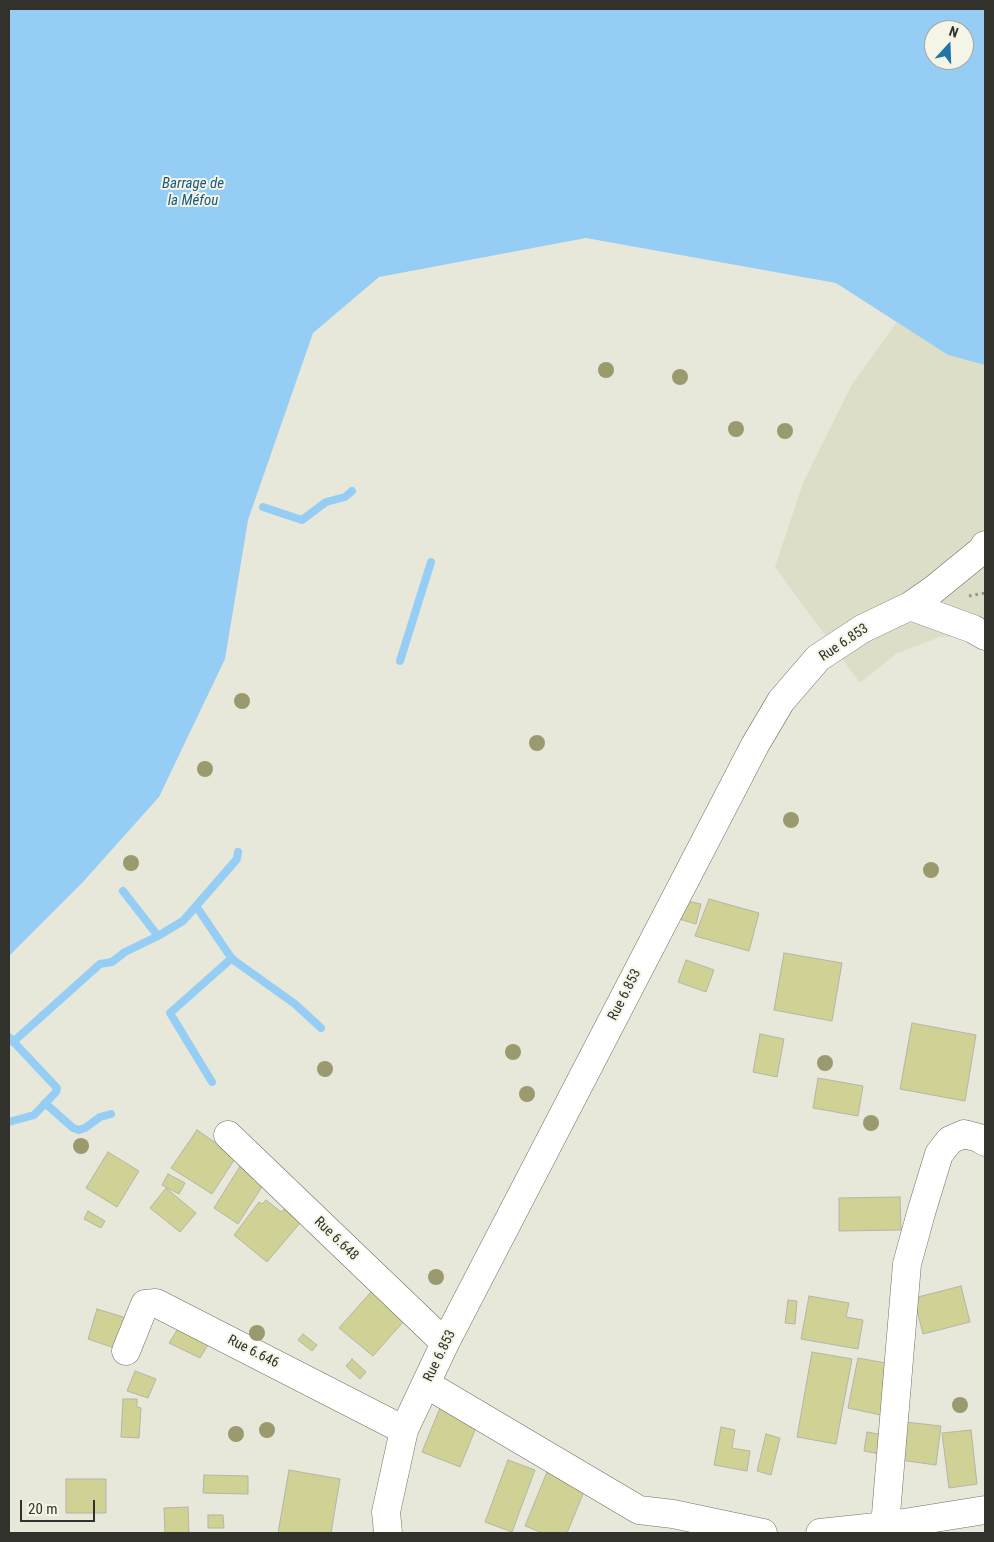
<!DOCTYPE html>
<meta charset="utf-8">
<style>
body{margin:0}
#map{position:relative;width:994px;height:1542px;overflow:hidden;background:#e7e8d9;font-family:"Roboto Condensed",sans-serif}
canvas{display:block}
.frame{position:absolute;inset:0;border:10px solid #31322c;pointer-events:none}
.north{position:absolute;left:924px;top:20px;width:50px;height:50px;box-sizing:border-box;background:#f4f5e6;border:1px solid #a6a79c;border-radius:50%;rotate:20deg;font-size:14px;font-weight:700;line-height:20px;text-align:center;color:#31322c}
.north::after{content:'';display:block;margin:auto;width:18px;height:22px;background:#2374a6;clip-path:polygon(50% 0,100% 100%,50% 72%,0 100%)}
.scale{position:absolute;left:20px;top:1500px;width:75px;height:22px;box-sizing:border-box;border:2px solid #31322c;border-top:0;padding-left:6px;font-size:15px;line-height:18px;white-space:nowrap;color:#31322c;-webkit-text-stroke:4px #f4f5e6;paint-order:stroke}
</style>
<div id="map">
<canvas width="994" height="1542"></canvas>
<div class="frame"></div>
<div class="north">N</div>
<div class="scale">20 m</div>
</div>
<script>
const ctx = document.querySelector('canvas').getContext('2d');
ctx.lineJoin = 'round';
function fill(path, color) {
  ctx.fillStyle = color;
  ctx.fill(path, 'evenodd');
}
function toPath(rows) {
  const path = new Path2D();
  for (const r of rows) {
    path.moveTo(r[0], r[1]);
    for (let i = 2; i < r.length; i += 2) path.lineTo(r[i], r[i + 1]);
  }
  return path;
}
function stroke(path, color, width, dash) {
  ctx.strokeStyle = color;
  ctx.lineWidth = width;
  ctx.lineCap = dash ? 'butt' : 'round';
  ctx.setLineDash(dash || []);
  ctx.stroke(path);
}
function label(font, color, halo, rows, align = 'center') {
  ctx.font = font + ' "Roboto Condensed",sans-serif';
  ctx.lineWidth = 4;
  ctx.setLineDash([]);
  ctx.textBaseline = 'middle';
  ctx.strokeStyle = halo;
  ctx.fillStyle = color;
  for (const [text, x, y, turn = 0] of rows) {
    ctx.save();
    ctx.translate(x, y);
    ctx.rotate((+turn || 0) * Math.PI / 180);
    ctx.textAlign = isNaN(turn) ? turn : align;
    if (halo) ctx.strokeText(text, 0, 0);
    ctx.fillText(text, 0, 0);
    ctx.restore();
  }
}
fill(toPath([
 [897,322,948,355,985,365,985,637,940,637,896,654,860,683,775,567,803,483,852,384]
]), '#dddec8');
fill(toPath([
 [9,9,985,9,985,365,948,355,836,283,586,238,379,277,313,333,248,520,225,659,159,797,82,883,9,956],
 [934,30,964,30,964,60,934,60]
]), '#96cdf4');
stroke(toPath([
 [263,507,302,520,326,502,345,497,352,491],
 [400,661,431,562],
 [123,891,158,936],
 [196,906,232,959,295,1004,321,1028],
 [9,1037,57,1088,56,1092,34,1115,9,1122],
 [13,1042,100,964,112,962,125,952,158,936,183,921,237,859,238,852],
 [212,1082,170,1013,232,958],
 [45,1103,73,1128,79,1130,85,1128,100,1117,111,1114]
]), '#96cdf4', 8);
const building = toPath([
 [709,899,759,913,749,951,695,936,709,899],
 [683,900,701,904,696,924,679,919,683,900],
 [784,953,842,963,832,1021,774,1010,784,953],
 [686,960,714,970,706,992,678,982,686,960],
 [912,1023,976,1035,965,1101,900,1089,912,1023],
 [760,1034,784,1039,777,1077,753,1072,760,1034],
 [818,1078,863,1086,858,1116,813,1108,818,1078],
 [197,1130,236,1157,212,1194,171,1168,197,1130],
 [108,1152,139,1171,117,1207,86,1188,108,1152],
 [242,1163,267,1179,238,1224,214,1208,242,1163],
 [168,1174,185,1183,179,1194,162,1185,168,1174],
 [166,1188,196,1213,180,1232,150,1208,166,1188],
 [900,1197,901,1230,839,1231,839,1198,900,1197],
 [266,1200,281,1212,284,1209,300,1223,267,1262,234,1235,259,1202,262,1204,266,1200],
 [88,1211,105,1221,101,1228,84,1219,88,1211],
 [378,1284,411,1313,373,1356,339,1328,378,1284],
 [961,1286,970,1322,923,1334,914,1298,961,1286],
 [809,1296,849,1303,846,1317,863,1320,858,1349,801,1339,809,1296],
 [788,1300,797,1301,795,1324,785,1323,788,1300],
 [97,1309,133,1320,123,1351,88,1339,97,1309],
 [189,1311,218,1328,200,1358,169,1343,189,1311],
 [303,1334,317,1345,312,1351,298,1340,303,1334],
 [812,1352,852,1359,836,1444,797,1437,812,1352],
 [858,1358,891,1364,881,1415,848,1408,858,1358],
 [352,1359,366,1372,360,1379,346,1366,352,1359],
 [135,1371,156,1379,148,1398,127,1391,135,1371],
 [123,1399,137,1399,137,1407,141,1408,139,1438,121,1437,123,1399],
 [440,1408,478,1423,460,1467,422,1452,440,1408],
 [905,1422,941,1426,936,1465,900,1460,905,1422],
 [721,1427,735,1430,732,1448,750,1451,747,1471,714,1465,721,1427],
 [971,1430,977,1484,949,1488,942,1433,971,1430],
 [867,1432,889,1436,885,1455,864,1451,867,1432],
 [766,1434,780,1438,771,1475,757,1471,766,1434],
 [508,1460,535,1470,512,1532,485,1522,508,1460],
 [289,1470,340,1479,331,1533,278,1533,289,1470],
 [547,1472,586,1487,567,1533,543,1533,525,1526,547,1472],
 [204,1475,248,1476,248,1494,203,1493,204,1475],
 [66,1479,106,1479,106,1513,66,1513,66,1479],
 [188,1507,189,1533,165,1533,164,1508,188,1507],
 [208,1515,223,1515,224,1528,208,1528,208,1515]
]);
fill(building, '#d0d195');
stroke(building, '#b4b5a6', 1);
const minor = toPath([
 [910,606,973,629,985,636],
 [228,1135,445,1343],
 [126,1351,145,1304,156,1303,404,1430],
 [426,1384,639,1510,673,1514,763,1533],
 [885,1526,907,1264,921,1213,939,1154,950,1140,964,1134,979,1138,985,1142],
 [388,1533,386,1512,404,1430,445,1343,755,745,781,701,818,658,862,629,910,606,933,590,982,550,985,545],
 [820,1533,885,1526,985,1510]
]);
stroke(minor, '#6f7063', 29);
stroke(toPath([
 [969,596,985,593]
]), '#95968b', 3, [2.5, 4]);
stroke(minor, '#fff', 28);
ctx.fillStyle = '#9a9a6e';
for (const [x, y] of [
 [606,370],
 [680,377],
 [736,429],
 [785,431],
 [242,701],
 [537,743],
 [205,769],
 [791,820],
 [131,863],
 [931,870],
 [513,1052],
 [825,1063],
 [325,1069],
 [527,1094],
 [871,1123],
 [81,1146],
 [436,1277],
 [257,1333],
 [960,1405],
 [267,1430],
 [236,1434]
]) {
  ctx.beginPath();
  ctx.arc(x, y, 8, 0, 2 * Math.PI);
  ctx.fill();
}
label('14px', '#31322c', '#f4f5e6', [
 ["Rue 6.853",844,643,-34],
 ["Rue 6.853",625,995,-63],
 ["Rue 6.648",336,1239,44],
 ["Rue 6.646",253,1352,27],
 ["Rue 6.853",440,1356,-64]
]);
label('italic 15px', '#1a587e', '#f4f5e6', [
 ["Barrage de",193,184],
 ["la Méfou",193,201]
]);
</script>
